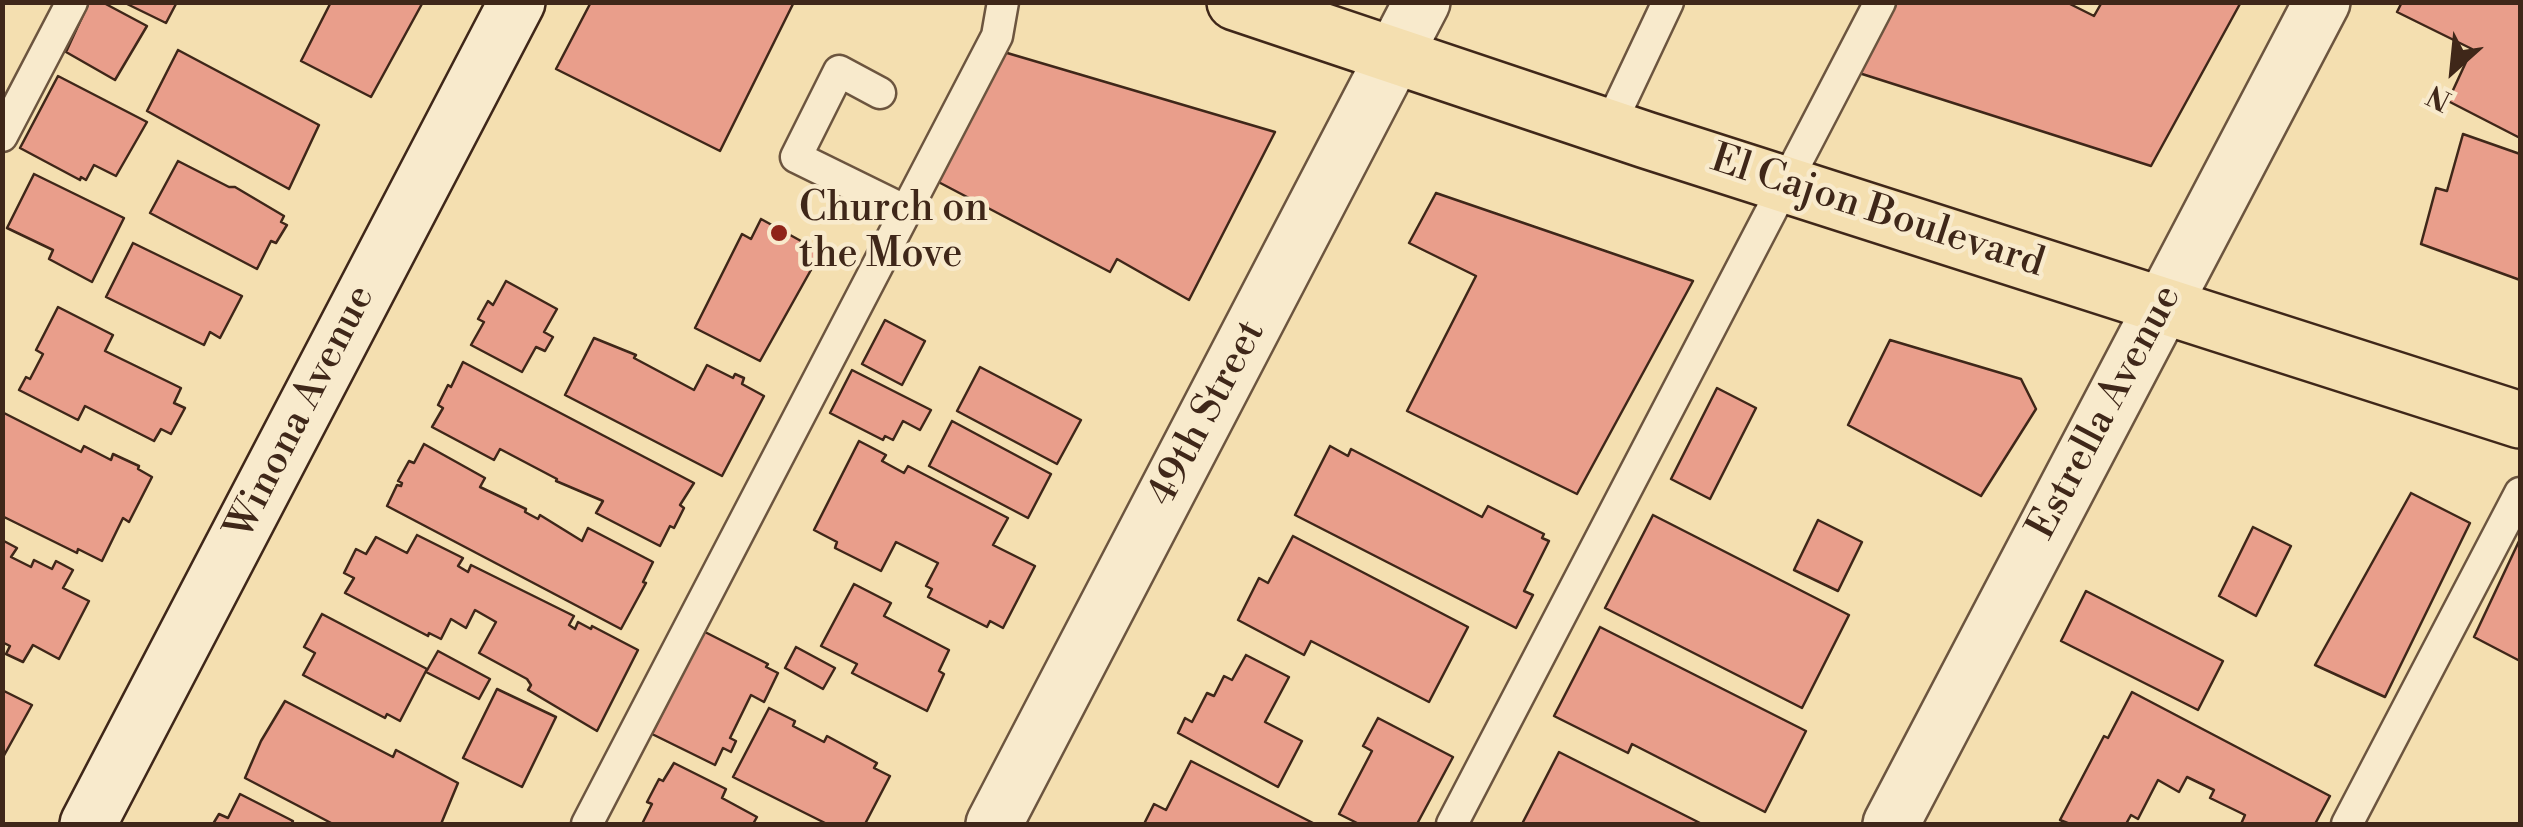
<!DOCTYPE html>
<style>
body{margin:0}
#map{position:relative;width:2523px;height:827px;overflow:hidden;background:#f4dfb0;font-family:"Libre Bodoni",serif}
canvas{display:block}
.frame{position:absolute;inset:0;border:5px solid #3f2719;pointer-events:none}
.north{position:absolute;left:2403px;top:20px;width:100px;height:100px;-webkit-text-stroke:8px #f8eacc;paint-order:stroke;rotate:207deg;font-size:28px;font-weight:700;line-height:40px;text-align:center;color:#3f2719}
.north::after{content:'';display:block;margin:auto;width:35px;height:45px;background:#3f2719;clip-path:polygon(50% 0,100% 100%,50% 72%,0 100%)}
</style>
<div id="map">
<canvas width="2523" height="827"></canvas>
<div class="frame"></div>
<div class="north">N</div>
</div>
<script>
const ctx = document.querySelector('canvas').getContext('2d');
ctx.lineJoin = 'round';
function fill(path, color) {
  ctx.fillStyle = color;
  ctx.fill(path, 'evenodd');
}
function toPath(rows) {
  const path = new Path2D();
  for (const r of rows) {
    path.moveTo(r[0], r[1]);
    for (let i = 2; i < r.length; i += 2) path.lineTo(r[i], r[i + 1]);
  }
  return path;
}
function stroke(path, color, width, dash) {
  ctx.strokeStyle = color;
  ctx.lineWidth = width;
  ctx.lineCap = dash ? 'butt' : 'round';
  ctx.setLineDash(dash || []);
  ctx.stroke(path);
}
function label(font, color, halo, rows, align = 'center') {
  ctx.font = font + ' "Libre Bodoni",serif';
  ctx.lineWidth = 9;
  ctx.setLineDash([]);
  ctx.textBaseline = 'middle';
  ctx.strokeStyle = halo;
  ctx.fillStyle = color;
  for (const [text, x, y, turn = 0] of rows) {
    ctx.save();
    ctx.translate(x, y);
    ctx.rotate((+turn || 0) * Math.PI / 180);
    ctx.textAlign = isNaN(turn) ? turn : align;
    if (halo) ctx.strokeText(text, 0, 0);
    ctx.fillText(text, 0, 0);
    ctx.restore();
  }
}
const building = toPath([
 [89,2,102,2,147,26,115,80,66,52,89,2],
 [123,2,177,2,166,23,123,2],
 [331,2,423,2,371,97,301,61,331,2],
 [591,2,794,2,720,151,556,69,591,2],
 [1894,2,2066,2,2094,16,2102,2,2241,2,2151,166,1859,73,1894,2],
 [2402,2,2520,2,2520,138,2448,101,2472,49,2397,12,2402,2],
 [178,50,319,125,289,189,147,111,178,50],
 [997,50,1275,132,1189,300,1117,259,1110,272,927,176,997,50],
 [58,76,147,122,116,176,94,165,86,180,81,177,80,180,20,148,58,76],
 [2463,134,2520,154,2520,280,2421,244,2436,188,2447,191,2463,134],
 [178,161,229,187,235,187,284,216,281,222,287,225,276,243,271,241,257,269,150,213,178,161],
 [34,174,124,218,92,282,49,259,53,250,7,228,34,174],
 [1436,193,1693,281,1577,494,1407,411,1476,276,1409,243,1436,193],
 [761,219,821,252,760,361,695,328,742,234,751,239,761,219],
 [133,243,242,296,220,338,210,332,204,345,106,297,133,243],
 [506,281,557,309,544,332,553,337,545,351,536,347,522,372,471,345,484,322,478,319,488,301,493,305,506,281],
 [58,307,113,335,105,351,181,388,174,403,185,408,171,434,161,429,154,441,85,406,78,420,19,390,26,377,30,379,43,354,36,350,58,307],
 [885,320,925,341,902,385,862,364,885,320],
 [594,338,636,355,634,358,694,390,707,365,733,378,735,374,744,378,742,384,764,396,722,476,565,395,594,338],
 [1890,340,2021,379,2036,409,1981,496,1848,425,1890,340],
 [463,362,694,483,680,505,684,508,674,528,670,526,660,546,596,513,603,501,556,481,557,479,500,449,494,460,432,427,443,408,438,405,448,385,451,387,463,362],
 [980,367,1081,420,1057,464,957,411,980,367],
 [852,370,931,410,920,430,903,421,893,440,885,436,883,440,830,413,852,370],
 [1717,388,1756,408,1710,499,1671,479,1717,388],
 [2,412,81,452,84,446,111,460,113,454,139,466,138,469,152,477,129,522,123,518,102,561,78,549,77,553,2,516,2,412],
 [952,421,1051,474,1028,518,929,466,952,421],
 [859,441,886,455,882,461,904,473,908,466,1008,518,993,545,1035,566,1003,628,990,621,987,627,928,597,932,589,926,586,938,563,896,542,881,571,835,548,837,542,814,530,859,441],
 [424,444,485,478,480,487,526,509,525,512,538,519,540,515,582,541,588,528,653,562,643,582,646,583,621,629,387,506,397,485,401,486,402,483,398,481,409,461,414,463,424,444],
 [1330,446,1348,456,1351,449,1482,517,1488,506,1544,534,1542,538,1549,541,1524,591,1533,595,1516,628,1295,515,1330,446],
 [2411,493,2470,523,2385,697,2315,665,2411,493],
 [1653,515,1849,615,1802,708,1605,608,1653,515],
 [1818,520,1862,542,1838,591,1794,570,1818,520],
 [2253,527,2291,546,2256,616,2219,596,2253,527],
 [417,535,463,558,458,566,468,572,471,565,574,616,569,625,575,629,578,622,591,629,592,626,638,650,597,731,528,690,531,685,527,679,479,653,496,622,475,610,466,628,451,619,441,639,429,633,428,636,345,593,354,578,344,573,356,549,366,554,376,537,407,553,417,535],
 [1293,536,1468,627,1429,702,1311,641,1304,655,1238,620,1259,578,1268,583,1293,536],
 [2520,539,2520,661,2474,637,2520,539],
 [2,540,17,548,11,557,31,567,34,560,52,569,56,561,73,570,63,588,89,601,59,659,33,645,23,662,6,654,10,646,2,642,2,540],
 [854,584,891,603,884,616,949,650,939,671,944,674,927,711,852,673,857,664,821,646,854,584],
 [2086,591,2223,661,2198,710,2061,641,2086,591],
 [322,614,427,669,400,721,387,714,385,718,303,675,315,653,304,647,322,614],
 [1600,627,1806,731,1765,812,1632,744,1628,753,1554,716,1600,627],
 [703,631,768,664,766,667,778,673,764,702,751,695,730,738,736,741,731,752,723,748,715,765,652,734,703,631],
 [796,647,835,668,823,689,785,668,796,647],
 [438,651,490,679,479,699,426,672,438,651],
 [1246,655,1289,677,1265,722,1302,741,1278,787,1178,733,1185,718,1192,722,1207,693,1214,696,1224,676,1232,680,1246,655],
 [497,689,556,717,522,787,463,758,497,689],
 [2,690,32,705,2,759,2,690],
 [2132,692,2330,796,2315,824,2241,824,2245,815,2210,798,2214,790,2187,777,2179,792,2158,780,2138,819,2131,815,2126,824,2070,824,2060,820,2104,736,2108,738,2132,692],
 [285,701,393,757,396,750,458,783,441,824,333,824,245,778,261,741,285,701],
 [769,708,795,721,793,726,824,742,827,736,877,763,874,768,890,776,865,824,827,824,733,777,769,708],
 [1378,718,1453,757,1417,824,1359,824,1339,814,1372,751,1363,746,1378,718],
 [1559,752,1702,824,1522,824,1559,752],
 [1191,761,1315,824,1144,824,1154,804,1166,810,1191,761],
 [674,763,726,789,722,798,757,817,753,824,642,824,652,804,647,802,659,779,663,781,674,763],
 [240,794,293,821,291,824,213,824,219,814,228,818,240,794]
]);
fill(building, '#e99e8b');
stroke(building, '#3f2719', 2.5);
const lane = toPath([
 [880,93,839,71,796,157,906,211],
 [1609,127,1668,2],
 [2,136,72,2],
 [587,824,997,36,1003,2],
 [1452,824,1880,2],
 [2347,824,2520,493]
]);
const street = toPath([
 [994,824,1422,2],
 [1891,824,2322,2]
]);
const secondary = toPath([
 [88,824,517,2]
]);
const primary = toPath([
 [1235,2,1646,140,2520,420]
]);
stroke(lane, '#6c553f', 35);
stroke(street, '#6c553f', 60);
stroke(secondary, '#3f2719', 60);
stroke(primary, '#3f2719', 60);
stroke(lane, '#f8eacc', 30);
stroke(street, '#f8eacc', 55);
stroke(secondary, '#f8eacc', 55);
stroke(primary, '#f4dfb0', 55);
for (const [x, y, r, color] of [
 [779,233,10,"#8f2418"]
]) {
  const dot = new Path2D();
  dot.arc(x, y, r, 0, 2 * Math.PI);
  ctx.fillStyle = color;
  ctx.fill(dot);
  stroke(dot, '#f8eacc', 4);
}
label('40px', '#3f2719', '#f8eacc', [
 ["Church on",799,210],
 ["the Move",799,256]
], 'left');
label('40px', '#3f2719', '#f8eacc', [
 ["El Cajon Boulevard",1877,213,18],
 ["Winona Avenue",302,413,-63],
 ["Estrella Avenue",2106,413,-62],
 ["49th Street",1208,414,-62]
]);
</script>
